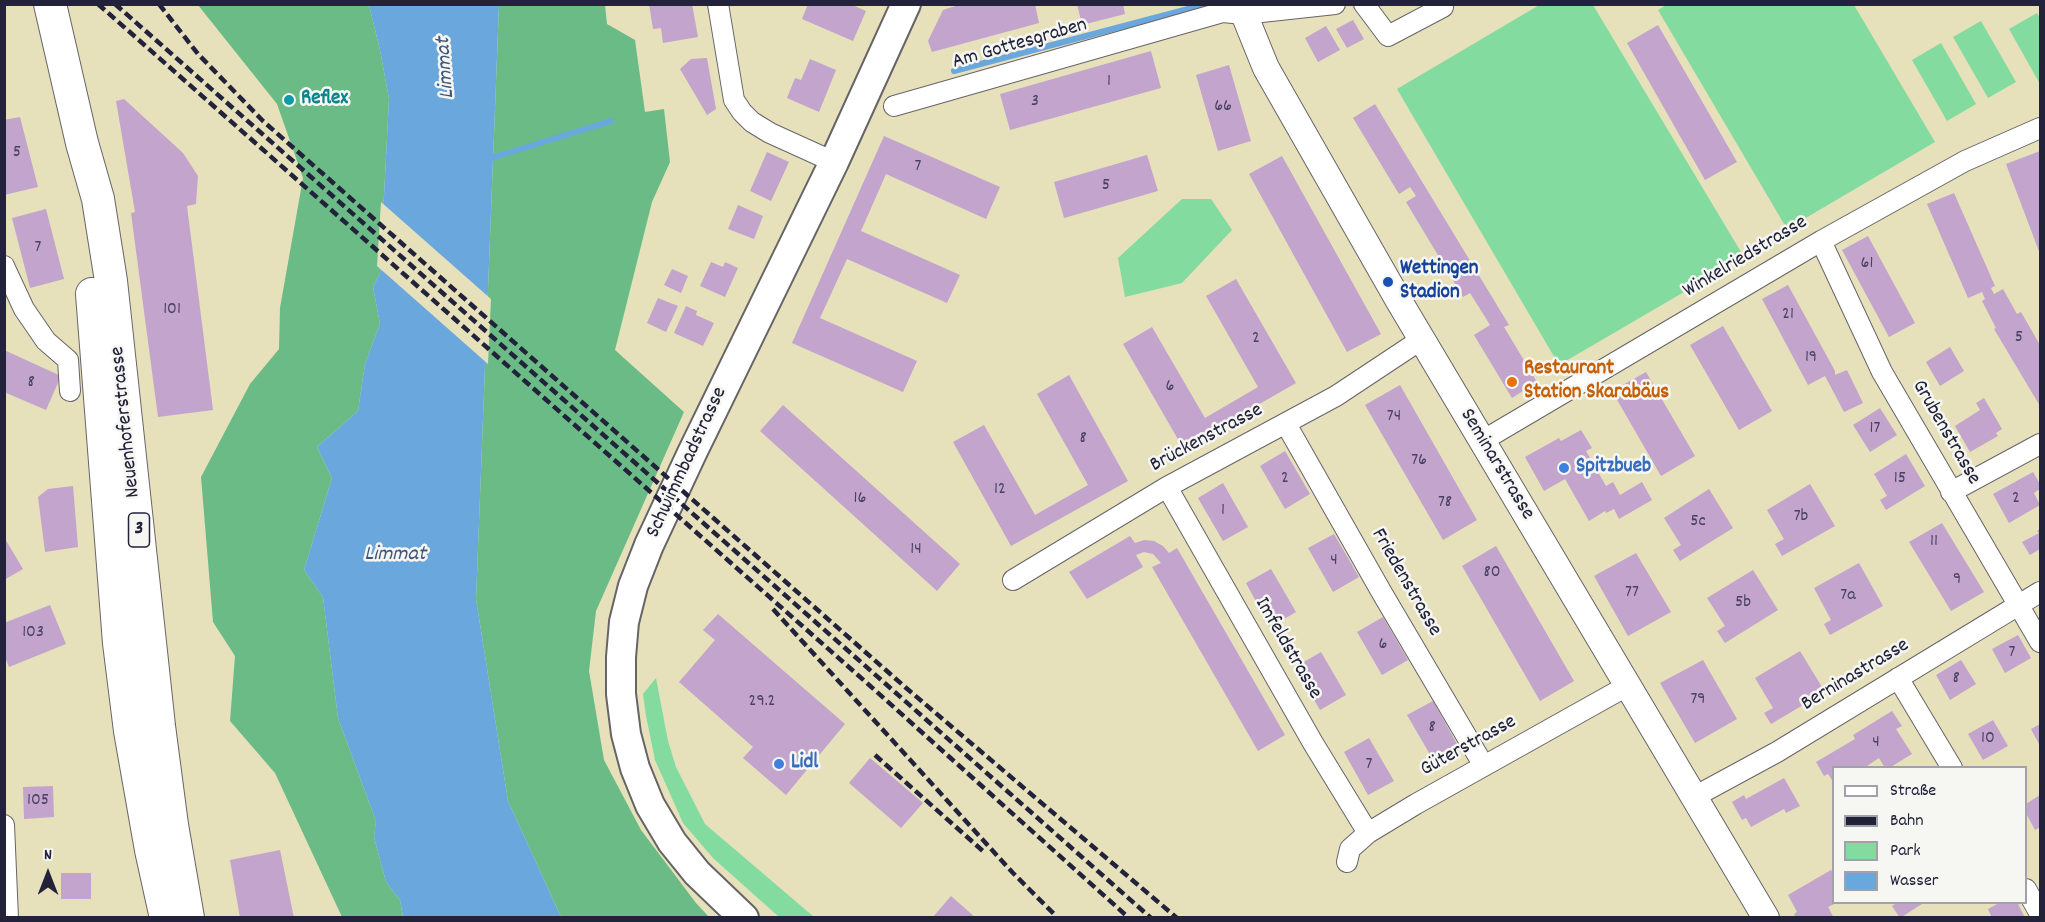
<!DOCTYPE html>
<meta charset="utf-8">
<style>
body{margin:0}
#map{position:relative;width:2045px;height:922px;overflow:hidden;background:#e6e0bb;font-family:Dekko,sans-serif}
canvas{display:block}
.frame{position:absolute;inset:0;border:6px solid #22223b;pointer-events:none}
.legend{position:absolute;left:1832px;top:766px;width:195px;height:138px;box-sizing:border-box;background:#f6f6f2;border:2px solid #a1a1a9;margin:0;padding:8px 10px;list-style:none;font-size:18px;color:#22223b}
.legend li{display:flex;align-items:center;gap:12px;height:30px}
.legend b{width:30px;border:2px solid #a1a1a9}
.north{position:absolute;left:18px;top:844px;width:60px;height:60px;-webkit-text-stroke:4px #f6f6f2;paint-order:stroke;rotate:0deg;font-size:16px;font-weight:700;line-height:24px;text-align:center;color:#22223b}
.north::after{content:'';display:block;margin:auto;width:21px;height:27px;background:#22223b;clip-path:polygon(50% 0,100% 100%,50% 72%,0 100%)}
</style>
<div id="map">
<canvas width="2045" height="922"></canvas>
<div class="frame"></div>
<ul class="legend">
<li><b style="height:8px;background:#fff"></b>Straße</li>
<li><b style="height:8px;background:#22223b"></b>Bahn</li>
<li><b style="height:16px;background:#83dba0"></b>Park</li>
<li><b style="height:16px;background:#6aa7dc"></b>Wasser</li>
</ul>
<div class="north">N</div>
</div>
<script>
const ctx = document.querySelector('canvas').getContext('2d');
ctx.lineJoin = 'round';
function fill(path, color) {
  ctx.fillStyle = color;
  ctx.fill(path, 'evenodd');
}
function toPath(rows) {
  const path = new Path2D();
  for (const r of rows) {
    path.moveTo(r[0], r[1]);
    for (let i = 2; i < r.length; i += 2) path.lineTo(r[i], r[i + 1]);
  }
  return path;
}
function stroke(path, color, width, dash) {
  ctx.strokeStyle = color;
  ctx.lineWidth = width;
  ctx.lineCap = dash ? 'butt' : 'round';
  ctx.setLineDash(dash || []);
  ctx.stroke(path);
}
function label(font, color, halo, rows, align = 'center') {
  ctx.font = font + ' Dekko,sans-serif';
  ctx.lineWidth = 5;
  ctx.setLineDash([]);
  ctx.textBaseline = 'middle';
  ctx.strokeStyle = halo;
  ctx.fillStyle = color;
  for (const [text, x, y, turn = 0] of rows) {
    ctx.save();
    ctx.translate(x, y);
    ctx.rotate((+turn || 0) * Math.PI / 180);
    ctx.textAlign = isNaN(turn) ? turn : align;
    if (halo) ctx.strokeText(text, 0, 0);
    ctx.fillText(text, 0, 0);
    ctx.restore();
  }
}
fill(toPath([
 [1541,4,1593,5,1744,257,1559,365,1397,89],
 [1668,4,1854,5,1935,142,1787,229,1658,10],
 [2037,13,2040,18,2040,84,2009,29],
 [1981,21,2016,82,1988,98,1953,37],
 [1941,43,1976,104,1947,121,1912,60],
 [1182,199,1211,199,1232,230,1182,283,1125,297,1118,258],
 [656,678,668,741,676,767,705,824,814,917,779,917,713,858,683,823,655,760,646,716,643,694]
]), '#83dba0');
fill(toPath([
 [198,5,369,5,380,50,389,99,380,273,373,287,380,324,365,364,358,411,317,447,332,478,304,570,323,597,338,718,376,821,374,837,386,882,400,900,403,917,342,917,275,773,230,721,235,656,213,622,201,477,250,384,279,349,280,308,303,178,277,104],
 [499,5,605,5,607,24,635,40,645,112,664,109,670,162,652,202,615,350,684,412,596,611,589,671,604,760,641,830,696,903,709,917,561,917,508,801,476,599]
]), '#6abb86');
fill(toPath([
 [369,5,499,5,476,599,508,801,561,917,403,917,400,900,386,882,374,837,376,821,338,718,323,597,304,570,332,478,317,447,358,411,365,364,380,324,373,287,380,273,389,99,380,50]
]), '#6aa7dc');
fill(toPath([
 [381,202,491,299,488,364,377,266]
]), '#e6e0bb');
stroke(toPath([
 [954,71,1207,4],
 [485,157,498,156,611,121]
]), '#6aa7dc', 6);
fill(toPath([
 [649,4,692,4,698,37,663,43,661,28,653,29],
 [808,4,818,6,819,4,850,4,866,11,853,41,802,19],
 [962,4,1035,4,1039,23,932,52,928,41,943,10],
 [1077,4,1123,4,1125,14,1082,25],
 [1353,20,1364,39,1347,48,1336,29],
 [1658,25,1737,162,1705,180,1627,43],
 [1326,26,1340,50,1318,62,1305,38],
 [1151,51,1161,88,1010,130,1000,94],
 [707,58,716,109,707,115,680,69,691,59],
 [810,59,836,70,819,112,787,98,795,78,801,80],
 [1229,65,1251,141,1218,151,1196,75],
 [124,99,183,153,198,176,196,204,187,206,213,410,158,417,131,213,135,212,116,101],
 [1375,104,1509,325,1504,327,1537,382,1512,398,1474,335,1490,325,1470,293,1463,297,1406,202,1416,196,1410,187,1399,194,1353,118],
 [20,117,38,187,4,195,4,120],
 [884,136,1000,187,986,219,886,174,861,231,960,275,947,303,847,259,820,318,917,361,903,392,792,343],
 [2040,151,2040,254,2006,164],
 [767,152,789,162,771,201,750,191],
 [1147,155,1158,191,1064,218,1054,182],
 [1282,156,1381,334,1347,352,1249,174],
 [1954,193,1995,286,1991,288,1994,294,2003,289,2017,314,2021,312,2040,345,2040,406,1994,329,1996,328,1982,301,1985,299,1982,292,1968,298,1927,204],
 [738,205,763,216,754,239,728,229],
 [46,209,64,279,30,288,12,218],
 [1868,236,1915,323,1889,337,1842,250],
 [711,262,723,267,725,262,738,268,725,297,700,286],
 [672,269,688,276,681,293,664,285],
 [1236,279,1296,383,1183,448,1123,344,1152,327,1205,418,1258,387,1206,296],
 [1788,285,1835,371,1835,375,1847,370,1863,403,1844,412,1825,376,1808,385,1762,299],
 [658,298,678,306,666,332,647,323],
 [686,306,697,311,696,315,714,323,703,346,674,333],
 [1723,326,1772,411,1739,430,1690,345],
 [1950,347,1964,371,1940,386,1926,362],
 [4,350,61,376,46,410,4,392],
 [1646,372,1695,456,1661,476,1612,391],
 [1069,375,1128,481,1011,546,953,442,984,425,1035,515,1088,485,1037,394],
 [1400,385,1477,520,1443,540,1365,405],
 [1984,398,2002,429,1996,433,1998,436,1970,452,1955,426,1980,410,1976,403],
 [783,405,960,564,937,591,760,431],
 [1880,408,1897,435,1870,452,1853,425],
 [1581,430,1592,448,1586,451,1606,486,1613,482,1620,495,1642,482,1652,500,1619,519,1614,509,1606,513,1605,511,1589,521,1565,479,1544,491,1525,457,1559,438,1561,441],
 [1285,451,1310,494,1285,509,1260,466],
 [1906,454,1925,486,1886,510,1880,500,1887,496,1874,474],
 [2033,472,2040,484,2040,489,2034,493,2040,505,2009,523,1993,494],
 [1223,483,1248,527,1223,541,1198,498],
 [1810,484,1835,526,1782,556,1775,544,1784,539,1767,510],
 [73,486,78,547,45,552,38,497,48,489],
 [1709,489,1733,528,1680,561,1673,550,1681,545,1664,518],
 [1942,523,1984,592,1951,611,1909,542],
 [2040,529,2040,549,2030,555,2022,542,2039,533,2037,531],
 [1334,534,1359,577,1333,592,1308,548],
 [1130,536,1135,543,1144,540,1154,541,1163,546,1169,553,1177,548,1285,735,1258,751,1152,567,1161,563,1153,554,1144,552,1136,555,1143,567,1087,599,1069,572],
 [4,537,23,569,4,580],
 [1496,546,1574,681,1540,701,1462,566],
 [1636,553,1671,612,1628,636,1594,576],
 [1859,563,1883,606,1830,635,1824,624,1831,620,1814,588],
 [1271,569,1296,612,1270,627,1246,583],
 [1753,570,1778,610,1725,643,1717,631,1725,626,1707,598],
 [50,605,66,644,9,667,4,655,4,623],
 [718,614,845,724,786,795,743,758,753,747,679,682,715,640,703,630],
 [1383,617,1408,660,1382,675,1357,632],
 [2018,635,2031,658,2005,673,1992,649],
 [1800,651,1825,692,1771,724,1764,713,1773,708,1755,678],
 [1321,652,1346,695,1320,710,1295,667],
 [1703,660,1737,719,1695,743,1660,683],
 [1961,660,1976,684,1950,700,1936,675],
 [1433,701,1457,744,1432,758,1407,715],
 [1892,711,1902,726,1896,729,1912,754,1889,768,1885,768,1879,758,1864,768,1834,768,1834,783,1828,774,1824,776,1816,762,1855,739,1853,735],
 [1993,720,2008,746,1983,760,1968,734],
 [2040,724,2040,746,2031,729],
 [1369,738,1394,781,1368,795,1344,752],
 [870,758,923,803,901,828,849,783],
 [1784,778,1800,806,1786,813,1784,809,1751,827,1746,818,1742,820,1732,802,1744,795,1746,799],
 [53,786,54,817,24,819,23,787],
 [2040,795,2040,827,2035,830,2026,813,2026,804],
 [280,850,294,918,240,918,230,860],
 [1831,870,1834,874,1834,904,1828,907,1834,918,1796,918,1794,914,1797,912,1788,895],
 [61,873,91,873,91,899,61,899],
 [951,896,976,918,932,918],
 [1898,902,1925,902,1900,918,1892,906],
 [2001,902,2017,902,2025,918,1992,918,1988,909]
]), '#c2a4cd');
const minor = toPath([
 [718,4,734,100,742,112,752,122,770,133,834,162],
 [1364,4,1388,36,1443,7],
 [894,106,1223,12,1243,14,1335,4],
 [1821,241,1882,372,2040,642],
 [4,266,24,309,46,341,68,360,70,391],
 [1286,424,1382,593,1484,766],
 [1482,441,1821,241,1965,161,2040,128],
 [1167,487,1313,743,1368,833],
 [1951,492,2040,444],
 [1013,580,1167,487,1336,396,1422,339],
 [1898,678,1952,768],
 [1694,797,1777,752,2040,592],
 [4,825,8,918],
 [1347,862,1350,849,1368,833,1416,804,1627,686],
 [2026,889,2040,914]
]);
const tertiary = toPath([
 [1240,4,1266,68,1399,301,1766,918]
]);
const secondary = toPath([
 [744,918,697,873,672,842,650,805,635,768,626,734,621,694,621,657,624,622,633,586,649,545,692,453,834,162,906,4]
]);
const primary = toPath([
 [50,4,82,143,98,199,111,281,159,726,172,825,188,918],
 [92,294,119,643,130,731,151,850,166,918]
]);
stroke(minor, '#676468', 22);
stroke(tertiary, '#676468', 28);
stroke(secondary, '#676468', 32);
stroke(primary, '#676468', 34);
stroke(minor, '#fff', 20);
stroke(tertiary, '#fff', 26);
stroke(secondary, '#fff', 28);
stroke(primary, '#fff', 32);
stroke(toPath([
 [98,4,868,684,1129,918],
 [115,4,1151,918],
 [159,4,198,54,263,121,905,687,1177,918],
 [773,609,1013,873,1054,914],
 [875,755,984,852]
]), '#22223b', 4.5, [9, 4.5]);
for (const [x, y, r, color] of [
 [289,100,6,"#0f9aa8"],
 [1388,282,6,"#1a4fb4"],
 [1512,382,6,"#e8710a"],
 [1564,468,6,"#3f7fe0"],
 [779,764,6,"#3f7fe0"]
]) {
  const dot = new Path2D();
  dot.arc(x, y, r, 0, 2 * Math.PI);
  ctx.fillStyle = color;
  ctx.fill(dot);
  stroke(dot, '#f6f6f2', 2);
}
label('18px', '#4a4260', null, [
 ["1",1109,83],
 ["3",1035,103],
 ["66",1223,108],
 ["5",17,154],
 ["7",918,168],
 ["5",1106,187],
 ["7",38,249],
 ["61",1867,265],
 ["101",172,311],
 ["21",1788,316],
 ["5",2019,339],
 ["2",1256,340],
 ["19",1811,359],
 ["8",31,384],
 ["6",1170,388],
 ["74",1394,418],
 ["17",1875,430],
 ["8",1083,440],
 ["76",1419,462],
 ["2",1285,480],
 ["15",1900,480],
 ["12",1000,491],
 ["16",860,500],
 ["2",2016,500],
 ["78",1445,504],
 ["1",1223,512],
 ["7b",1801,518],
 ["5c",1698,523],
 ["11",1934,543],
 ["14",916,551],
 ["4",1334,562],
 ["80",1492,574],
 ["9",1957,581],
 ["77",1632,594],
 ["7a",1848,597],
 ["5b",1743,604],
 ["103",33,634],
 ["6",1383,646],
 ["7",2012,654],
 ["8",1956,680],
 ["79",1698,701],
 ["29.2",762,703],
 ["8",1432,729],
 ["10",1988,740],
 ["4",1876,744],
 ["7",1369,766],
 ["105",38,802]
]);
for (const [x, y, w] of [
 [139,530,21]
]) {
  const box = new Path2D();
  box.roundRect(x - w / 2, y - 17, w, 34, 4.5);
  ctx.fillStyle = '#f6f6f2';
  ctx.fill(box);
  stroke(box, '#22223b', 1.5);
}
label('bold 20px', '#22223b', null, [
 ["3",139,530]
]);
label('21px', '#22223b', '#f6f6f2', [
 ["Am Gottesgraben",1020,45,-16],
 ["Winkelriedstrasse",1746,258,-31],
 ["Neuenhoferstrasse",127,422,-96],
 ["Grubenstrasse",1945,433,60],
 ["Brückenstrasse",1207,439,-28],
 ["Schwimmbadstrasse",688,463,-65],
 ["Seminarstrasse",1496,465,59],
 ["Friedenstrasse",1405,583,60],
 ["Imfeldstrasse",1287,649,60],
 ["Berninastrasse",1856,676,-31],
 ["Güterstrasse",1469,747,-29]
]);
label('bold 21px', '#0d838f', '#f6f6f2', [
 ["Reflex",301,100]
], 'left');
label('bold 21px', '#164399', '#f6f6f2', [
 ["Wettingen",1400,270],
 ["Stadion",1400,294]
], 'left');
label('bold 21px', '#c56008', '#f6f6f2', [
 ["Restaurant",1524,370],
 ["Station Skarabäus",1524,394]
], 'left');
label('bold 21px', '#366cbe', '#f6f6f2', [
 ["Spitzbueb",1576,468],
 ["Lidl",791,764]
], 'left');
label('italic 22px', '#3f577b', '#f6f6f2', [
 ["Limmat",447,68,-94],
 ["Limmat",395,556]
]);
</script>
